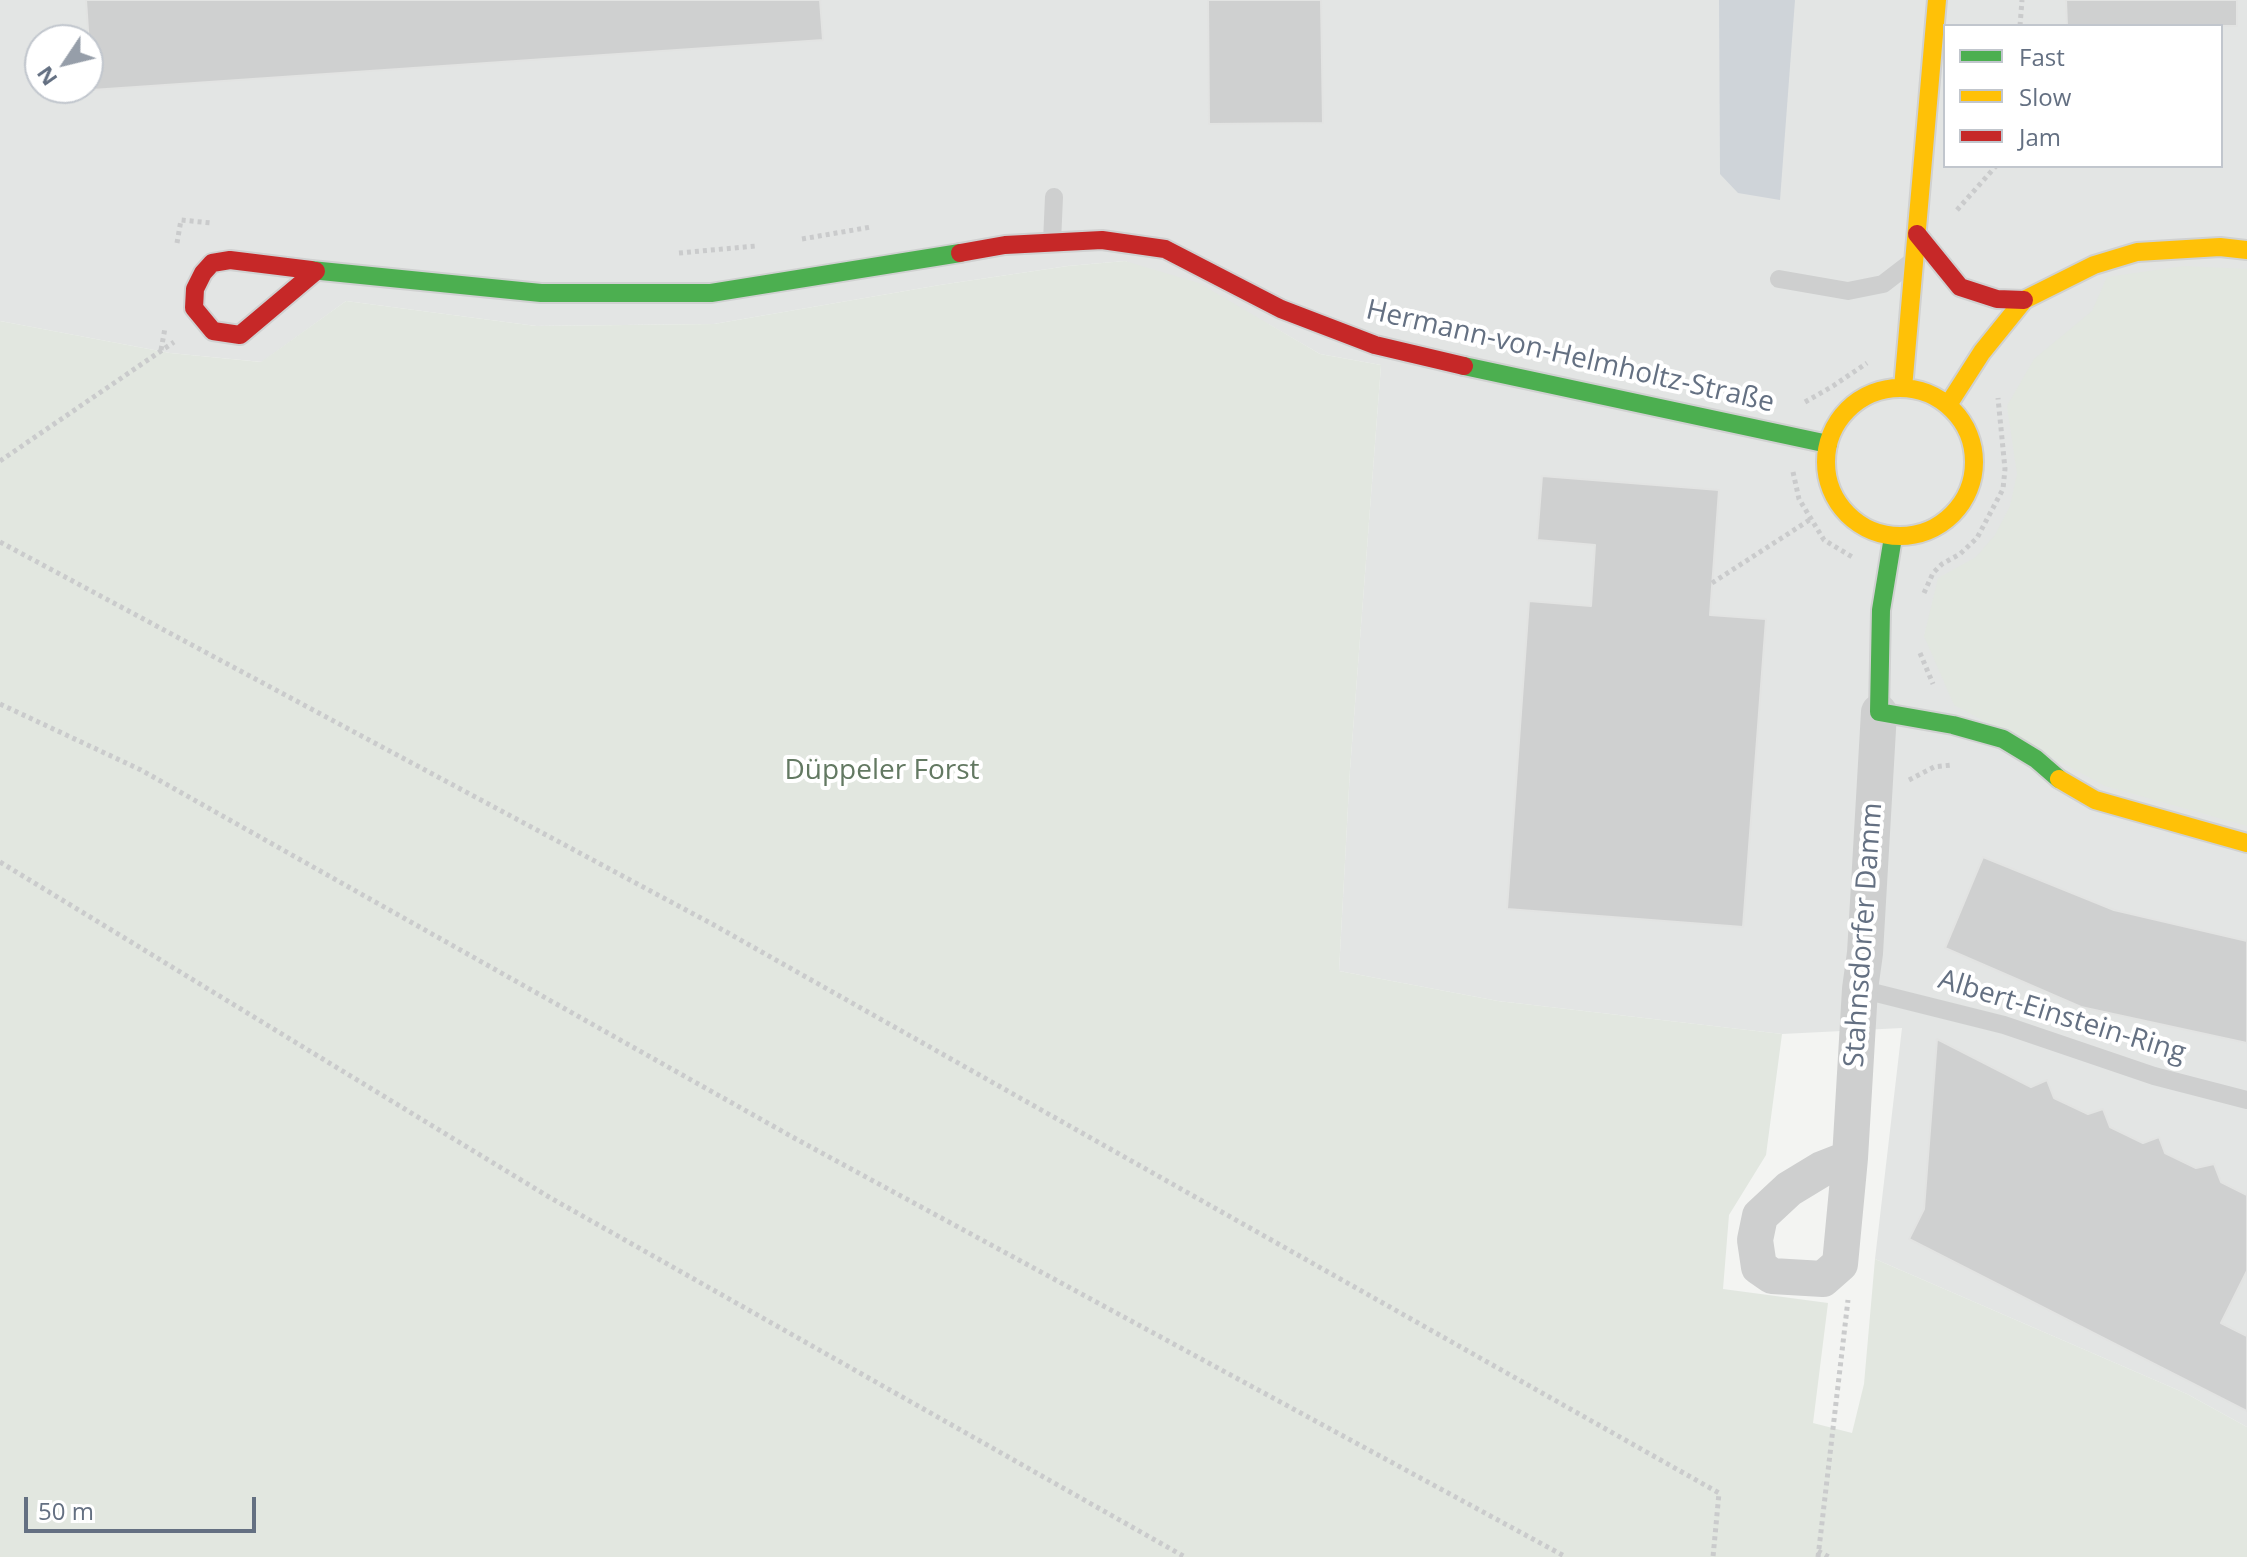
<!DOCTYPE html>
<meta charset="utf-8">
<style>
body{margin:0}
#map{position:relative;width:2247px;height:1557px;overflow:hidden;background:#f3f4f2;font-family:"Open Sans",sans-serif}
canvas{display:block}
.legend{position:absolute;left:1943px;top:24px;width:280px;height:144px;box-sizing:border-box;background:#fff;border:2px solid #c1c6cd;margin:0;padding:10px 14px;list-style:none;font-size:24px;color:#647082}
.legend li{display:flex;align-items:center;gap:16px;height:40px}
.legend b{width:40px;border:2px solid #c1c6cd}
.north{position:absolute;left:24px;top:24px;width:80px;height:80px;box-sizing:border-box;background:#fff;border:2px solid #c1c6cd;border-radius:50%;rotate:235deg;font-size:22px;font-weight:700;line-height:32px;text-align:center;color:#647082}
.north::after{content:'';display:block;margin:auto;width:28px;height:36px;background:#969ea9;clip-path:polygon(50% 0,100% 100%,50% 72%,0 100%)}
.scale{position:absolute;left:24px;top:1497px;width:232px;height:36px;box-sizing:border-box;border:4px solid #647082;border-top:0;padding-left:10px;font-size:24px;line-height:28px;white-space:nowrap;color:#647082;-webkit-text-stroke:6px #fff;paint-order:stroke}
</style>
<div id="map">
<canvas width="2247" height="1557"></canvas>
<ul class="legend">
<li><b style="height:10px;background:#4caf50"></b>Fast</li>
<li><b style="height:10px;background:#ffc107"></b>Slow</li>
<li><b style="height:10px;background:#c62828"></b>Jam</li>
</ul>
<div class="north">N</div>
<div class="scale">50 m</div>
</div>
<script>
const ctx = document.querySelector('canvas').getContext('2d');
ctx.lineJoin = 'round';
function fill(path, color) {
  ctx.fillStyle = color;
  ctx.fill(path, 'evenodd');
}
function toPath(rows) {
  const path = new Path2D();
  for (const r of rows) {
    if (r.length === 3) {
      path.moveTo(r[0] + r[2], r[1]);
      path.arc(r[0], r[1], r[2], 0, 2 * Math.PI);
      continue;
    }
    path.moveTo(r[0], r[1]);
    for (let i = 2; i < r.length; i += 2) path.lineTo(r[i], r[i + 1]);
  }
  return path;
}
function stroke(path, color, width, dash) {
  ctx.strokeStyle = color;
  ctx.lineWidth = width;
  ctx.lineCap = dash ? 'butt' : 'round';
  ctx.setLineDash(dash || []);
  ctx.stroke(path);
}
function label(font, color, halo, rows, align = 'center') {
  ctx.font = font + ' "Open Sans",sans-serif';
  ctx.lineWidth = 8;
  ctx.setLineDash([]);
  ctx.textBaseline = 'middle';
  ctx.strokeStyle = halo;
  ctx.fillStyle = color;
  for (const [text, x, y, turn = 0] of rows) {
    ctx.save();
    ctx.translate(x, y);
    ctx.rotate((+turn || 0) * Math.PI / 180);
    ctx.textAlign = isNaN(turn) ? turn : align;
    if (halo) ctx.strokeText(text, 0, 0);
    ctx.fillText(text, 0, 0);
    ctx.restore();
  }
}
fill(toPath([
 [0,0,2247,0,2247,1427,2187,1394,1875,1259,1902,1028,1782,1034,1498,1001,1339,971,1350,769,1381,365,1320,354,1270,325,1125,261,1068,266,940,285,714,324,536,326,346,301,262,362,170,353,0,321],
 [1945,26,2221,26,2221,166,1945,166],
 [40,40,88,40,88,88,40,88]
]), '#e3e5e4');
fill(toPath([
 [1125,261,1199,283,1320,354,1381,365,1350,769,1339,971,1498,1001,1782,1034,1766,1155,1729,1215,1723,1289,1828,1303,1813,1423,1852,1433,1864,1384,1875,1259,2187,1394,2247,1427,2247,1557,0,1557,0,321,170,353,261,362,346,301,536,326,714,324,940,285,1068,266],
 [2184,266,2247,269,2247,826,2105,786,1954,705,1924,636,1938,578,1976,557,1995,535,2010,506,2017,474,2007,406,2034,359,2092,311,2107,277]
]), '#e2e7e0');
fill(toPath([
 [1719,0,1795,0,1780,200,1738,193,1720,174]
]), '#cfd4d9');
const building = toPath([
 [86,0,820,0,823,40,92,90,86,0],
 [1208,0,1321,0,1323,123,1209,124,1208,0],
 [2066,0,2237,0,2237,26,2067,26,2066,0],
 [1542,476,1719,490,1710,615,1766,619,1743,927,1507,909,1529,601,1591,606,1595,545,1537,540,1542,476],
 [1983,857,2114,910,2247,941,2247,1043,2081,1007,1945,948,1983,857],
 [1937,1039,2031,1087,2047,1080,2054,1098,2088,1114,2103,1109,2110,1127,2143,1143,2159,1137,2165,1153,2196,1168,2214,1164,2221,1182,2247,1195,2247,1271,2221,1323,2247,1336,2247,1411,1909,1239,1924,1209,1937,1039]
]);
fill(building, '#cfd0d0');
stroke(building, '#e2e3e2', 2);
const fast = toPath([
 [311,270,541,293,711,293,960,253],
 [1464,366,1828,444],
 [1893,537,1881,610,1879,712,1953,725,2003,739,2036,759,2059,779]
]);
const slow = toPath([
 [1900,462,74],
 [1903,388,1937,0],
 [1948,405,1982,352,2024,300,2094,265,2137,252,2220,247,2247,250],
 [2059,779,2095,800,2247,843]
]);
const jam = toPath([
 [1917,234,1960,287,1997,299,2024,300],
 [960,253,1005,245,1102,240,1165,249,1281,309,1375,345,1464,366],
 [311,270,230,260,212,263,203,273,195,289,194,308,213,331,240,335,316,271]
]);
stroke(fast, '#d0d1d1', 22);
stroke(slow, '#d0d1d1', 22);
stroke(jam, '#d0d1d1', 22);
stroke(toPath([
 [2020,26,2022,0],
 [1957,210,1996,166],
 [802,239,871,227],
 [177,243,181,220,211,223],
 [679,253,756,246],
 [161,350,165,328],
 [1805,402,1833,386,1867,363],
 [0,461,174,342],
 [1793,472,1799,499,1824,540,1854,558],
 [0,542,714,925,1719,1493,1713,1557],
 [1712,583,1811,519],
 [1924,593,1933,573,1942,564,1960,554,1977,538,2003,489,2005,469,1998,398],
 [1920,653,1933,684],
 [0,704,141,770,796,1139,1566,1557],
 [1909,780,1934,767,1951,765],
 [0,862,549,1197,1185,1557],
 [1818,1551,1829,1557],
 [1818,1557,1848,1300]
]), '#cacbcc', 5, [4, 4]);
stroke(toPath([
 [1052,242,1054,197],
 [1779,279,1848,291,1883,284,1909,264],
 [1860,989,2004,1025,2154,1076,2247,1100]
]), '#cecfcf', 18);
stroke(toPath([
 [1850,1158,1822,1169,1789,1189,1760,1216,1755,1240,1759,1267,1772,1276,1823,1279,1840,1264,1850,1158,1860,989,1865,953,1879,712]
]), '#cecfcf', 36);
stroke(fast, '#4caf50', 18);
stroke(slow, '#ffc107', 18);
stroke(jam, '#c62828', 18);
label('28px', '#647082', '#fff', [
 ["Hermann-von-Helmholtz-Straße",1570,357,13],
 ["Stahnsdorfer Damm",1864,935,-86],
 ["Albert-Einstein-Ring",2062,1017,17]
]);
label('28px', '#637962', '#fff', [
 ["Düppeler Forst",882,771]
]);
</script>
